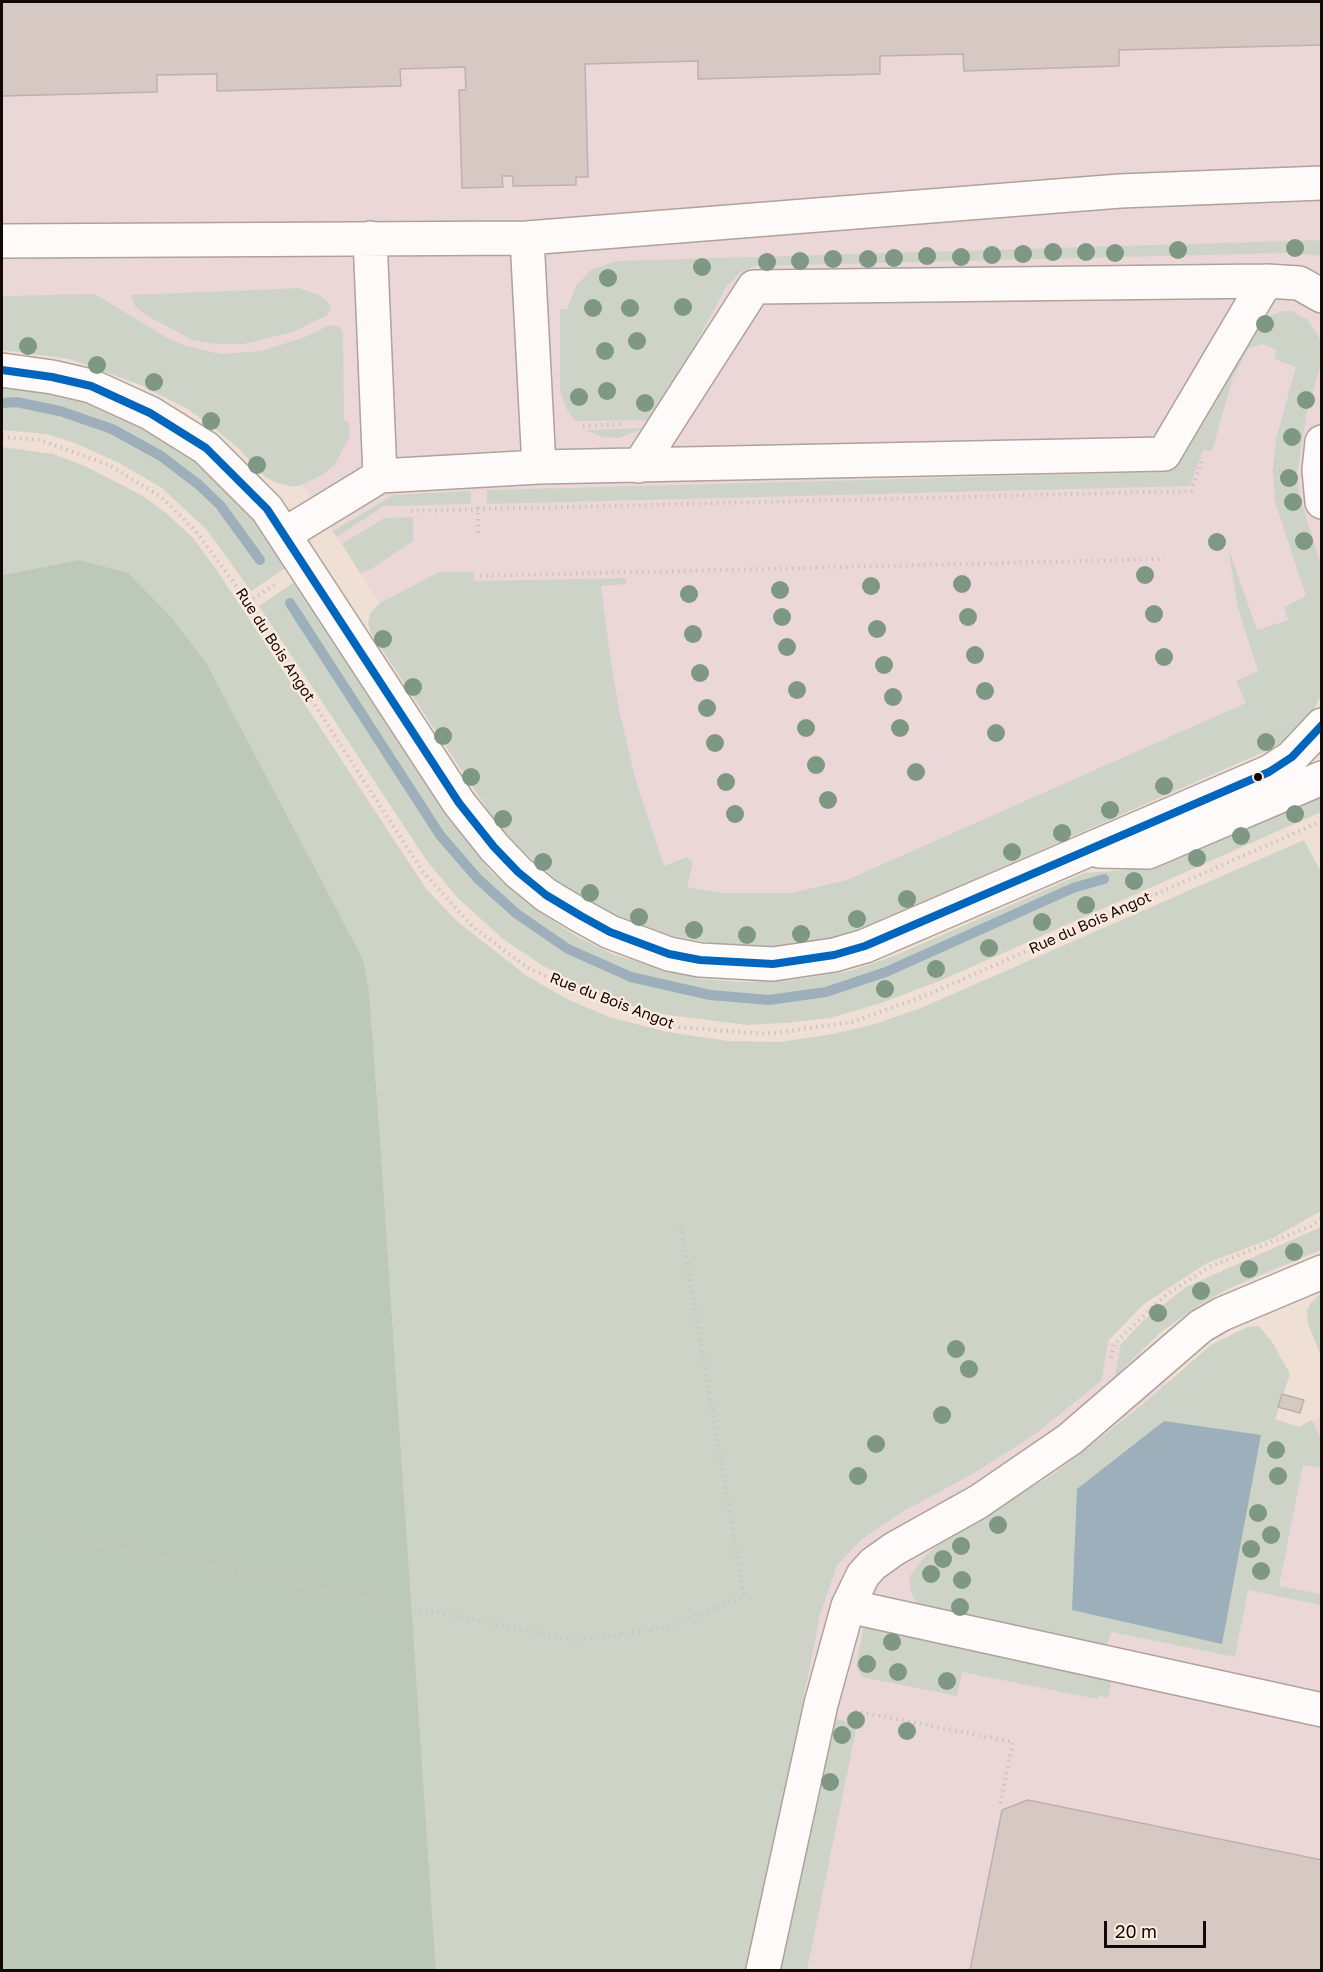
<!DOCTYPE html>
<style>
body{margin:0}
#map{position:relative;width:1323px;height:1972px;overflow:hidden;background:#efdfd4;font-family:"Golos Text",sans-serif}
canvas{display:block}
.frame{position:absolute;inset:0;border:3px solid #130904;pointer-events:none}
.scale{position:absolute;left:1104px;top:1921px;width:102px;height:27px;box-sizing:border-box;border:3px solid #130904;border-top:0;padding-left:8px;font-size:18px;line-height:21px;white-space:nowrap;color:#130904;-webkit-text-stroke:4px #feece0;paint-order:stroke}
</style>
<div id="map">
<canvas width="1323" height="1972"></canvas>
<div class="frame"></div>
<div class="scale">20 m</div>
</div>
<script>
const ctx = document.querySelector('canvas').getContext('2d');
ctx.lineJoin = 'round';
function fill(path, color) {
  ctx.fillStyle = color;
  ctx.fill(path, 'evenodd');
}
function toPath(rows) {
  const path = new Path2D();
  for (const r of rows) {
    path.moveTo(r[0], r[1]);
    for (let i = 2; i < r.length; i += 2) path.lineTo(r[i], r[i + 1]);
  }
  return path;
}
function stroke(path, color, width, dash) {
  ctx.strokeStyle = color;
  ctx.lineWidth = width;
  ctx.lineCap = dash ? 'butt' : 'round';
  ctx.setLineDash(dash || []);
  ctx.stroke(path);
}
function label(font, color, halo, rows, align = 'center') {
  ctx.font = font + ' "Golos Text",sans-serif';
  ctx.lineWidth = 4.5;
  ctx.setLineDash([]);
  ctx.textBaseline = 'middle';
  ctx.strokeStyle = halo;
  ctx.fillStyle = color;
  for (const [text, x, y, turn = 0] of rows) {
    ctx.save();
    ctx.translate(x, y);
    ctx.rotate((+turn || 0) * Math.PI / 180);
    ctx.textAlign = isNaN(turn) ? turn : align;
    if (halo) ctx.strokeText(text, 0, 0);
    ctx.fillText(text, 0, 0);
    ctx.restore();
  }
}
fill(toPath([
 [2,2,1321,2,1321,616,1285,714,925,872,731,920,499,788,311,497,273,449,233,413,2,325],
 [847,1288,1138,1347,1175,1392,1267,1448,1321,1416,1321,1970,707,1970]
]), '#ecd7d8');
fill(toPath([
 [1321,240,1321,256,1289,253,756,266,740,272,726,287,655,420,575,421,566,408,560,390,560,309,567,309,576,286,591,270,617,261],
 [299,288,319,295,328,302,331,308,328,315,293,332,244,344,216,344,193,340,147,316,135,306,131,295],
 [95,294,169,339,186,346,222,354,261,351,302,338,330,325,340,327,343,334,344,420,350,425,349,438,335,464,322,475,301,485,293,487,275,482,265,477,238,448,213,427,186,408,138,384,69,359,2,350,2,296],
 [1283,311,1291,311,1307,319,1321,341,1321,364,1307,412,1297,473,1300,498,1321,565,1321,695,1312,713,1295,734,1266,751,878,922,834,938,780,946,728,946,669,935,618,916,565,887,525,853,497,824,371,633,368,623,370,613,380,603,439,572,474,572,475,581,626,578,626,584,601,586,609,648,619,709,635,778,664,866,687,857,693,862,687,887,723,893,792,893,847,880,1246,703,1236,681,1258,671,1238,608,1228,547,1257,630,1288,620,1284,607,1306,596,1275,502,1273,471,1276,439,1296,367,1274,359,1277,350,1262,344,1248,349,1233,377,1212,451,1203,450,1190,486,487,504,487,490,1161,472,1170,469,1180,460,1247,338,1263,318],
 [2,388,43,393,88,404,128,420,171,445,205,469,244,508,287,567,251,591,207,530,162,488,119,463,75,443,47,434,2,430],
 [645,428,619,438,602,437,586,430],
 [2,447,53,454,85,466,143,496,166,513,193,538,216,569,427,890,458,922,527,976,567,999,609,1017,667,1032,728,1041,779,1042,828,1035,872,1025,921,1008,1304,840,1322,874,1321,1211,1273,1238,1207,1263,1144,1304,1108,1341,1102,1380,1034,1435,971,1475,902,1512,861,1540,837,1565,820,1615,802,1706,809,1707,753,1970,436,1970,380,1138,369,990,363,959,207,664,79,560,2,575],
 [471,491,471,504,384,506,337,537,333,531,393,495],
 [413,517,413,541,373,568,360,573,342,544,384,518],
 [296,581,443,811,492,873,529,905,576,936,615,955,700,979,743,982,791,980,850,971,894,956,1084,873,1141,869,1256,819,1321,794,1321,812,942,980,881,1003,830,1018,784,1023,747,1025,654,1013,589,991,542,965,503,939,458,898,427,861,259,606],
 [1321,1227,1321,1250,1230,1288,1199,1305,1161,1332,1115,1376,1121,1344,1144,1320,1186,1287],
 [1321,1293,1321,1356,1308,1324,1307,1311,1311,1303],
 [1258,1326,1271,1340,1290,1374,1275,1419,1299,1427,1312,1420,1321,1439,1321,1468,1303,1465,1279,1586,1321,1594,1321,1605,1248,1590,1235,1657,1111,1632,1107,1647,925,1608,917,1603,911,1593,909,1577,926,1555,945,1539,1054,1474,1141,1406,1211,1345,1247,1327],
 [864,1625,1113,1675,1108,1698,1099,1696,1097,1699,962,1672,957,1696,862,1677,856,1666],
 [830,1717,857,1725,807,1970,777,1970]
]), '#cdd4c7');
fill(toPath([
 [79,560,128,573,171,617,207,664,363,959,369,990,380,1138,436,1970,2,1970,2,575]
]), '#bcc8b8');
fill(toPath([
 [1164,1421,1261,1435,1222,1644,1072,1610,1077,1489]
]), '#9eafbc');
stroke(toPath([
 [2,403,16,402,60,411,112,429,161,456,199,485,220,505,260,560],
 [290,603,440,835,478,879,517,914,568,949,631,977,710,995,769,1000,826,992,886,972,1073,888,1104,879]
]), '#9eafbc', 10);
const building = toPath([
 [2,2,1322,2,1322,45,1119,50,1119,66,964,71,963,54,880,56,880,74,698,79,698,61,585,64,588,177,576,177,576,185,513,186,513,176,502,176,503,187,462,188,459,90,466,90,465,67,400,69,401,86,217,91,217,74,157,75,157,92,2,96,2,2],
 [1282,1394,1304,1400,1300,1413,1278,1407,1282,1394],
 [1028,1800,1322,1860,1322,1970,970,1970,1002,1810,1028,1800]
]);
fill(building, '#d6c9c3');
stroke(building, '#beb0ab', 1.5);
const minor = toPath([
 [527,238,539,467],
 [2,241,527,238,1120,191,1322,183],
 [2,370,52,377,91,386,150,413,206,448,267,509,459,803,494,847,518,872,546,895,581,916,610,932,669,954,700,960,773,964,834,955,865,946,1269,772,1292,757,1322,725],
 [1322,442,1319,470,1322,502],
 [639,466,754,287,1266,281],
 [380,476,539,467,1164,454,1266,281,1299,283,1322,296],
 [285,534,380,476,370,238],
 [1099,851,1148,852,1322,778],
 [848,1606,1322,1710],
 [763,1970,821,1704,848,1606,863,1575,873,1564,894,1549,978,1502,1070,1439,1201,1326,1222,1314,1322,1272]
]);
stroke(minor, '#aea299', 36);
stroke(toPath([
 [583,426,624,424],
 [2,437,40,440,109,465,161,497,195,530,248,602,423,872,473,927,528,968,593,997,679,1027,767,1034,852,1022,927,995,1322,821],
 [1273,471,1285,470],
 [478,507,478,537],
 [411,511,1191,491,1202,461],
 [480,576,1164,559],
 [248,602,276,584],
 [1111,1358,1114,1344,1167,1294,1209,1267,1311,1226,1322,1218],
 [2,1526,574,1640,668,1628,744,1596,680,1222],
 [855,1711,1013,1742,1000,1804]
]), '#cbc5c2', 4, [1.5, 4.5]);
stroke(minor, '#fdfaf9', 33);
stroke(toPath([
 [2,370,52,377,91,386,150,413,206,448,267,509,459,803,494,847,518,872,546,895,581,916,610,932,669,954,700,960,773,964,834,955,865,946,1269,772,1292,757,1322,725]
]), '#0065bd', 8);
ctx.fillStyle = '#7f9884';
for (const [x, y] of [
 [1295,248],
 [1178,250],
 [1053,252],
 [1086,252],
 [1115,253],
 [1023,254],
 [992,255],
 [927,256],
 [961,257],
 [894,258],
 [833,259],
 [868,259],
 [800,261],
 [767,262],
 [702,267],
 [608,278],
 [683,307],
 [593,308],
 [630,308],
 [1265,324],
 [637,341],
 [28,346],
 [605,351],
 [97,365],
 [154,382],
 [607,391],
 [579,397],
 [1306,400],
 [645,403],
 [211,421],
 [1292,437],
 [257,465],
 [1289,478],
 [1293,502],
 [1304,541],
 [1217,542],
 [1145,575],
 [962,584],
 [871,586],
 [780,590],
 [689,594],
 [1154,614],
 [782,617],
 [968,617],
 [877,629],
 [693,634],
 [383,639],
 [787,647],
 [975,655],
 [1164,657],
 [884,665],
 [700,673],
 [413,687],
 [797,690],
 [985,691],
 [893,697],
 [707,708],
 [806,728],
 [900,728],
 [996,733],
 [443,736],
 [1266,742],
 [715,743],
 [816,765],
 [916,772],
 [471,777],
 [726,782],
 [1164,786],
 [828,800],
 [1110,810],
 [735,814],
 [1295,814],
 [503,819],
 [1062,833],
 [1241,836],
 [1012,852],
 [1197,858],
 [543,862],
 [1134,881],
 [590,893],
 [907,899],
 [1086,905],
 [639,917],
 [857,919],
 [1042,922],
 [694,930],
 [801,934],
 [747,935],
 [989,948],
 [936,969],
 [885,989],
 [1294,1252],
 [1249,1269],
 [1201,1291],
 [1158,1313],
 [956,1349],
 [969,1369],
 [942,1415],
 [876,1444],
 [1276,1450],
 [858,1476],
 [1278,1476],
 [1258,1513],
 [998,1525],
 [1271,1535],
 [961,1546],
 [1251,1549],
 [943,1559],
 [1261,1571],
 [931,1574],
 [962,1580],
 [960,1607],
 [892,1642],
 [867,1664],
 [898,1672],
 [947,1681],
 [856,1720],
 [907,1731],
 [842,1735],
 [830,1782]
]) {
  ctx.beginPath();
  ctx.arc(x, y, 9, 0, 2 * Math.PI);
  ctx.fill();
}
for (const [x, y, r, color] of [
 [1258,777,5,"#130904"]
]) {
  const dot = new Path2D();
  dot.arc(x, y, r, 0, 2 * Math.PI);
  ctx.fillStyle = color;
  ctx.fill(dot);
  stroke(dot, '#feece0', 2);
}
label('15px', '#130904', '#feece0', [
 ["Rue du Bois Angot",275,645,57],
 ["Rue du Bois Angot",1090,923,-24],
 ["Rue du Bois Angot",612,1001,21]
]);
</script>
